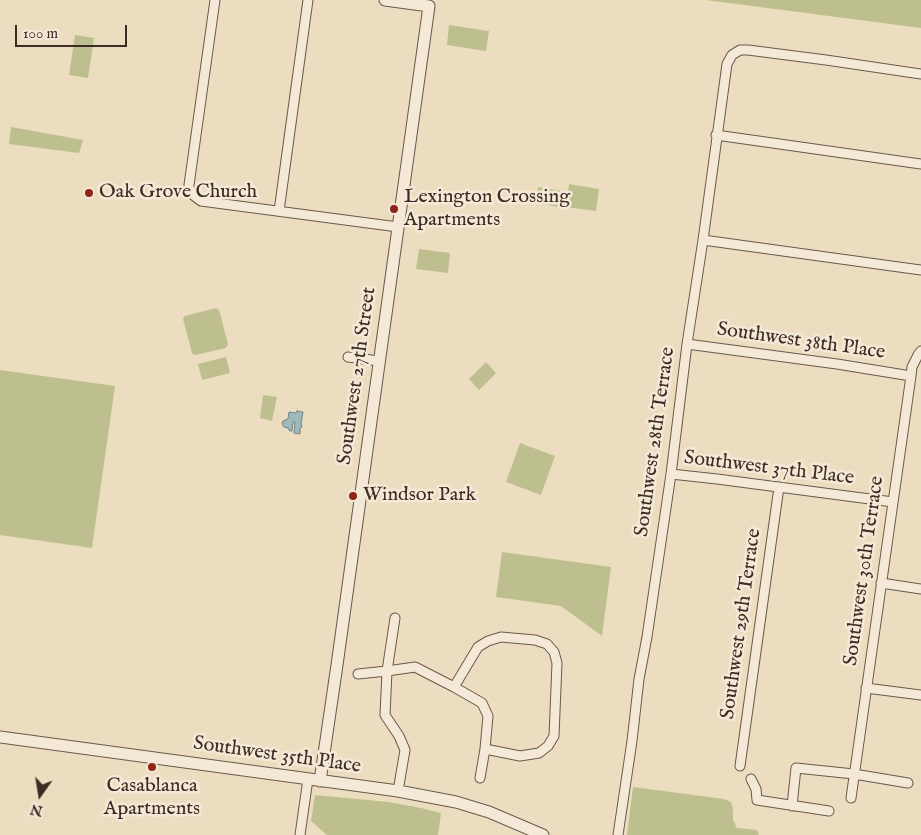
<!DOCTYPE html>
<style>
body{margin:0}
#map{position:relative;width:921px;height:835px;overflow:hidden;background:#edddc0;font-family:"IM FELL English",serif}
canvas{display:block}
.north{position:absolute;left:15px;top:770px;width:50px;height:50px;-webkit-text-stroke:4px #f3e9d6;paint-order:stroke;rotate:193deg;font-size:14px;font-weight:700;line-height:20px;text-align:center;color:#3e2b24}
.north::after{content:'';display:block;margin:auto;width:18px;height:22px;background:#3e2b24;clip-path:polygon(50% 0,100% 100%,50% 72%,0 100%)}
.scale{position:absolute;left:15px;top:25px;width:112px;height:22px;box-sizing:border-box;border:2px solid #3e2b24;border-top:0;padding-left:6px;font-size:15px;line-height:18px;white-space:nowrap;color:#3e2b24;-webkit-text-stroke:4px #f3e9d6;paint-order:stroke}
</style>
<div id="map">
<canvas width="921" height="835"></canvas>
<div class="north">N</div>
<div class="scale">100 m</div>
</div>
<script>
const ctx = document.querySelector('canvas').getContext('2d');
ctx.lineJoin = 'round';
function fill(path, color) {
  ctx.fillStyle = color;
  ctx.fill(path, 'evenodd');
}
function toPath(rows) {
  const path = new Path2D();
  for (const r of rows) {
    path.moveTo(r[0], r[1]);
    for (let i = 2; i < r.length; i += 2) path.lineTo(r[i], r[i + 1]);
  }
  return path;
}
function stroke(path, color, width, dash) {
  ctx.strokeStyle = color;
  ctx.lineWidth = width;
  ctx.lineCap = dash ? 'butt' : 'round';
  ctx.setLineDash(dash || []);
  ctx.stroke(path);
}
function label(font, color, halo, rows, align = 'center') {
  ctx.font = font + ' "IM FELL English",serif';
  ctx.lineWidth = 5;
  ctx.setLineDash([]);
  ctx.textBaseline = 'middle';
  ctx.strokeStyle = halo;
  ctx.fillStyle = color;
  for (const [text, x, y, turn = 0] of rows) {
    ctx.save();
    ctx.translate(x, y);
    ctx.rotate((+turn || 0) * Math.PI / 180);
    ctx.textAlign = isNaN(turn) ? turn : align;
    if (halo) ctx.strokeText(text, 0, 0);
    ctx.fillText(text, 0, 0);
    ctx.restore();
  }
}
fill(toPath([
 [706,0,921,0,921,28],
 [449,25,489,31,486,51,447,45],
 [75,35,94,38,88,78,69,75],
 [11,127,83,140,79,153,9,144],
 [569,184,599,189,596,211,566,207],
 [538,187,567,192,565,208,535,203],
 [419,249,450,253,448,273,416,269],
 [216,308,219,310,228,344,226,348,195,355,192,353,183,319,185,316],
 [226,357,230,373,202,380,198,364],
 [486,362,496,373,479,390,469,379],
 [0,370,115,386,92,548,0,535],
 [263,395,277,397,272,421,260,418],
 [520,443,555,456,541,495,506,482],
 [502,552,611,567,602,636,561,606,496,597],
 [633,787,724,799,731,802,733,809,733,820,737,828,757,830,759,835,627,835],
 [315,795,388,802,421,808,441,813,438,835,327,835,311,821]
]), '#bdbf8e');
const water = toPath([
 [297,411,303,412,301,423,302,427,300,429,300,434,294,433,295,422,293,422,292,431,290,431,289,430,288,428,284,427,282,424,283,421,288,419,289,412,296,413,297,411]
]);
fill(water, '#9dbabc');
stroke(water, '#77817f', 1);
const minor = toPath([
 [215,0,189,185,189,188,193,195,201,201,398,227],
 [716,135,921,164],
 [279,211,308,0],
 [703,240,921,270],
 [687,344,837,364,911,376],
 [348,357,379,361],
 [671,474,717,479,893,502],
 [881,583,921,589],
 [358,674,387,671,395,618],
 [454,687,478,647,488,641,501,637,535,640,547,644,554,652,557,663,554,736,548,746,539,753,520,756,485,749],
 [866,688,921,695],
 [740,766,779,487],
 [751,779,756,789,757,800,829,811],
 [398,791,405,750,399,736,385,715,387,671,415,667,454,687,482,703,488,716,485,749,480,778],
 [851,798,911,376,912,367,918,355,921,351],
 [792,806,796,768,854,774,908,783],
 [300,835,308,779],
 [618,835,632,741,639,679,647,637,671,474,687,344,703,240,727,64,732,55,740,50,748,50,826,60,921,74]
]);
const tertiary = toPath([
 [0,737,398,791,456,802,489,812,543,835],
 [320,781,337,665,429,6,385,0]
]);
stroke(minor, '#6a584b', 11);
stroke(tertiary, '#6a584b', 13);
stroke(minor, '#f3e9d6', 9);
stroke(tertiary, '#f3e9d6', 11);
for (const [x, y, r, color] of [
 [89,193,5,"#8f2418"],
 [394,209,5,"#8f2418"],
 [353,496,5,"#8f2418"],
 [152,767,5,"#8f2418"]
]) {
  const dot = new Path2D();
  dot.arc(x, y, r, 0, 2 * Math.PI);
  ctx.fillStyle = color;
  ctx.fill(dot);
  stroke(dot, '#f3e9d6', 2);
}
label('20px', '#3e2b24', '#f3e9d6', [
 ["Oak Grove Church",99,193],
 ["Lexington Crossing",404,198],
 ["Apartments",404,221],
 ["Windsor Park",363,496],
 ["Casablanca",152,787,"center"],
 ["Apartments",152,810,"center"]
], 'left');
label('20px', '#3e2b24', '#f3e9d6', [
 ["Southwest 38th Place",801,342,8],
 ["Southwest 27th Street",358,376,-82],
 ["Southwest 28th Terrace",656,442,-82],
 ["Southwest 37th Place",769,469,7],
 ["Southwest 30th Terrace",865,571,-82],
 ["Southwest 29th Terrace",742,624,-82],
 ["Southwest 35th Place",277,756,8]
]);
</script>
